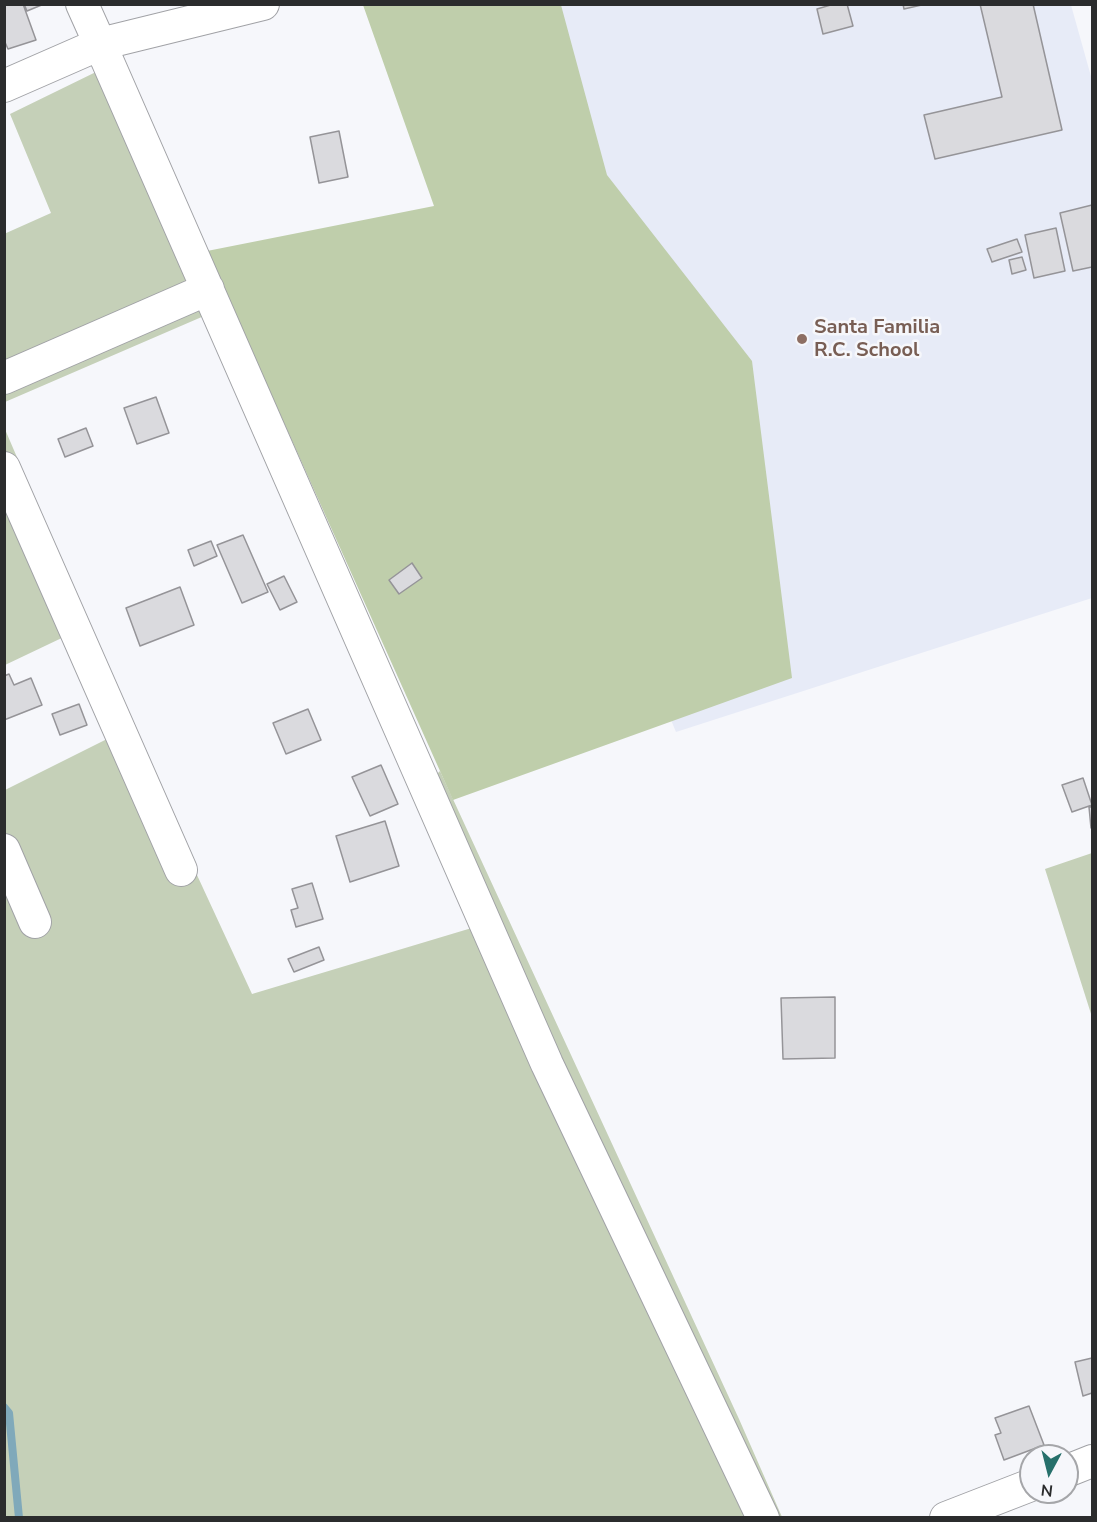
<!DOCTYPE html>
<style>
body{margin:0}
#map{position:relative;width:1097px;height:1522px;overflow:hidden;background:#f6f7fb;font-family:"Nunito Sans",sans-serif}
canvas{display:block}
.frame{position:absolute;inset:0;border:6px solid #2b2c2d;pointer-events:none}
.north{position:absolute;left:1019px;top:1444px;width:60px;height:60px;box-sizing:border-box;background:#f6f7fb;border:2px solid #a5a6a9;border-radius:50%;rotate:187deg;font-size:16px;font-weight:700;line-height:24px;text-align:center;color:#2b2c2d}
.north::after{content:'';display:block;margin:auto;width:21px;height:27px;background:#26706b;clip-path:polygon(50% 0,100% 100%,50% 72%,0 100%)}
</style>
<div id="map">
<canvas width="1097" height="1522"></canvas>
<div class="frame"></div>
<div class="north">N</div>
</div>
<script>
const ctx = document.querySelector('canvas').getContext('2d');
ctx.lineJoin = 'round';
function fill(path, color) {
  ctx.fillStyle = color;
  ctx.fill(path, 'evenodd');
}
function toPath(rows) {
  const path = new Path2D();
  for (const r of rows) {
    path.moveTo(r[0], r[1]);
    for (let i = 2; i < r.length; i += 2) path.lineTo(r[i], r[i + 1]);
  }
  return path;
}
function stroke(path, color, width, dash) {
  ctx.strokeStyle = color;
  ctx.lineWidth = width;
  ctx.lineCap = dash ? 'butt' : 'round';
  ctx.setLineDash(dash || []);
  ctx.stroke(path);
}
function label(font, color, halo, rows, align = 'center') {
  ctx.font = font + ' "Nunito Sans",sans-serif';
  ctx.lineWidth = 5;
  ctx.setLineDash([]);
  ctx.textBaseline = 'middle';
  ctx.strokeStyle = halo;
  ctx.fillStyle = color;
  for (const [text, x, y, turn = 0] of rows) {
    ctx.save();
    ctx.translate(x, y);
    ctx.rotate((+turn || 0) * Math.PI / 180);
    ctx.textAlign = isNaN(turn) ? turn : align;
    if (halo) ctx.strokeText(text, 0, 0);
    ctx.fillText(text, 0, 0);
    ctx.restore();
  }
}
fill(toPath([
 [374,5,1071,5,1092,80,1092,598,676,732]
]), '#e7ebf7');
fill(toPath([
 [100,70,204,316,5,402,4,234,51,213,10,114],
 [4,427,89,625,5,665,4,665],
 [129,728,252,994,475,927,418,793,440,771,739,1419,782,1517,5,1518,5,790],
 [1092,853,1092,1017,1045,869]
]), '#c5d0b8');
fill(toPath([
 [363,5,561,5,607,175,752,361,792,678,453,800,207,251,434,206]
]), '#bfceab');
stroke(toPath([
 [4,1407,9,1413,19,1518]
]), '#80a9ba', 8);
const building = toPath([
 [4,4,23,4,36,40,8,49,4,40,4,4],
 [24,4,44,4,27,11,24,4],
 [834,4,847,4,853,26,823,34,817,9,834,4],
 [903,4,926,4,904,9,903,4],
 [980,4,1033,4,1062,130,935,159,924,115,1002,97,980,4],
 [339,131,348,177,319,183,310,137,339,131],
 [1092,205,1092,267,1073,271,1060,213,1092,205],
 [1056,228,1065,271,1034,278,1025,235,1056,228],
 [1017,239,1022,252,992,262,987,249,1017,239],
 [1022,257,1026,270,1012,274,1009,260,1022,257],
 [156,397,169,433,137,444,124,408,156,397],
 [86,428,93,446,65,457,58,439,86,428],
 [243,535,268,592,242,603,217,545,243,535],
 [211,541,217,556,194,566,188,550,211,541],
 [412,563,422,578,399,594,389,580,412,563],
 [284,576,297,602,280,610,267,584,284,576],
 [180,587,194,625,140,646,126,608,180,587],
 [9,674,14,685,31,678,42,705,4,720,4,676,9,674],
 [79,704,87,725,60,735,52,714,79,704],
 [308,709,321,740,286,754,273,723,308,709],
 [381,765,398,804,370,816,352,777,381,765],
 [1083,778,1092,805,1072,812,1062,785,1083,778],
 [1089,807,1092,807,1092,828,1091,828,1089,807],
 [385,821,399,866,350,882,336,836,385,821],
 [312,883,323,919,296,927,291,910,298,908,292,889,312,883],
 [319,947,324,960,294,972,288,959,319,947],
 [835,997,835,1058,783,1059,781,998,835,997],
 [1092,1358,1092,1393,1083,1396,1075,1362,1092,1358],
 [1029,1406,1044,1445,1004,1460,995,1435,1001,1433,995,1418,1029,1406]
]);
fill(building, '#dadade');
stroke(building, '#959498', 1.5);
const street = toPath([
 [82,4,100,44,263,4],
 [4,86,100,44,547,1064,763,1518],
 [4,378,208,289],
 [4,468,181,870],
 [4,850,35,922],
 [1067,1471,1092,1461],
 [946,1518,1031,1485]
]);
stroke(street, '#a1a2a6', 34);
stroke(street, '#fff', 32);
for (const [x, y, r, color] of [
 [802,339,6,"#8d6e63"]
]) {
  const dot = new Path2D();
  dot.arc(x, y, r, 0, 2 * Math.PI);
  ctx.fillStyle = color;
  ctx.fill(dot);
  stroke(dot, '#f6f7fb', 2);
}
label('bold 20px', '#785e54', '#f6f7fb', [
 ["Santa Familia",814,328],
 ["R.C. School",814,351]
], 'left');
</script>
